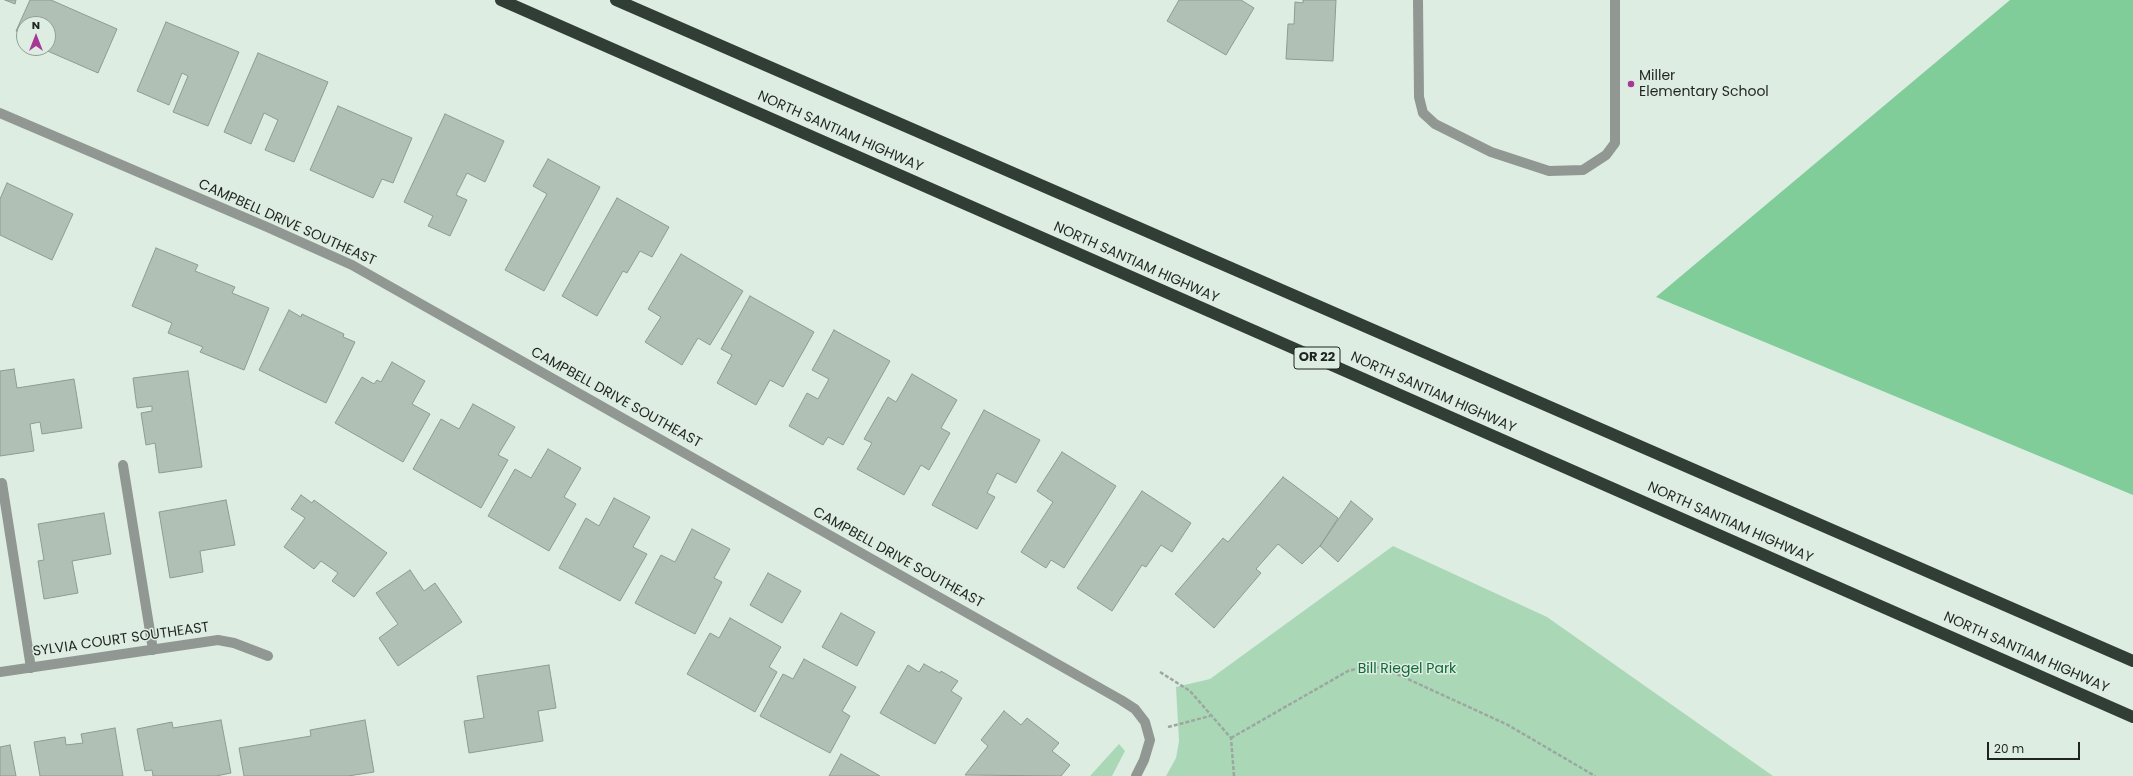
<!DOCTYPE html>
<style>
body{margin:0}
#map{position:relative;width:2133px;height:776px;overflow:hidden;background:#deede2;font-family:Poppins,sans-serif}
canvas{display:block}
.north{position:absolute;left:16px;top:16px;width:40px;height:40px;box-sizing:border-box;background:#deede2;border:1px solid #929d94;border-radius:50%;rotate:0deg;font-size:11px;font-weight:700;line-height:16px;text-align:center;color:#1f2420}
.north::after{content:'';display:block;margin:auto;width:14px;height:18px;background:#a73896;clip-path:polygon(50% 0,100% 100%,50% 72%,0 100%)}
.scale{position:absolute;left:1987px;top:742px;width:93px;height:18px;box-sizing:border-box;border:2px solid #1f2420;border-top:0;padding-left:5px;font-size:12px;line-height:14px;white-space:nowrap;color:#1f2420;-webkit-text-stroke:3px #deede2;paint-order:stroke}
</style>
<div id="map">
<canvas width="2133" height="776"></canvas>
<div class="north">N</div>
<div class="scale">20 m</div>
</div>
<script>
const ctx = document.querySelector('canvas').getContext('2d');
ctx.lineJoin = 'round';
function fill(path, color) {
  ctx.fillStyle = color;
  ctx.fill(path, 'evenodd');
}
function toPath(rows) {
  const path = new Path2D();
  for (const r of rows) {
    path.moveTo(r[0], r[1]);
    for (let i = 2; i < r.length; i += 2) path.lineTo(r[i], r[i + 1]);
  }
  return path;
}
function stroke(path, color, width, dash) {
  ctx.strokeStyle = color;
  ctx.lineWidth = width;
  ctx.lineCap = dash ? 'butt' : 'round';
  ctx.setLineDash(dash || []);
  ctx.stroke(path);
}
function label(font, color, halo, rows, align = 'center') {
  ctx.font = font + ' Poppins,sans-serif';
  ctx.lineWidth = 3;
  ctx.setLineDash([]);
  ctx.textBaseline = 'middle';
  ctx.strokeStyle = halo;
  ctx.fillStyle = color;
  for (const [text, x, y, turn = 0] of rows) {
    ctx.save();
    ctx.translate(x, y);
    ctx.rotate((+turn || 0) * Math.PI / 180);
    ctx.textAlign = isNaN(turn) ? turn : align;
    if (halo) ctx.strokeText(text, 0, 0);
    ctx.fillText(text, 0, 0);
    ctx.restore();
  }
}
fill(toPath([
 [1393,546,1547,617,1773,776,1166,776,1176,758,1179,741,1176,687,1210,679],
 [1119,744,1125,751,1112,776,1090,776]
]), '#aad8b7');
fill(toPath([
 [2010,0,2133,0,2133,495,1656,297]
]), '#81cd9a');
const building = toPath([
 [5,0,16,0,15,4,5,0],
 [30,0,51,0,117,29,98,73,43,49,48,48,48,24,24,24,24,35,16,31,30,0],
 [1179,0,1241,0,1254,8,1226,55,1167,21,1179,0],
 [1303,0,1336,0,1333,61,1286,59,1288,24,1294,24,1295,2,1303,3,1303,0],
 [166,22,239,52,208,126,173,112,188,76,182,73,169,105,137,91,166,22],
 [258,53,328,82,294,162,265,150,278,120,264,113,251,144,224,132,258,53],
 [338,106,412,138,393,183,382,179,373,198,310,170,338,106],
 [445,114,504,141,485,182,467,173,456,195,467,200,450,236,428,226,433,216,404,202,445,114],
 [548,159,600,187,544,291,505,270,547,194,533,186,548,159],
 [7,183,73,214,52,260,0,235,0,199,7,183],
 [617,198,669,227,652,257,640,251,627,273,623,271,597,316,562,296,617,198],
 [156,248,198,265,195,271,235,287,232,293,269,308,244,370,200,352,203,347,168,333,172,323,132,306,156,248],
 [681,254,743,291,710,345,698,338,682,365,645,342,661,317,648,309,681,254],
 [750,296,814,332,783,387,770,380,756,405,717,383,732,355,721,349,750,296],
 [289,310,301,317,302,314,344,334,343,337,355,342,326,403,259,370,289,310],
 [834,330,890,361,843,445,828,437,823,445,789,426,807,393,818,399,829,379,812,370,834,330],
 [392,362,425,381,412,404,430,414,403,462,335,423,362,377,374,384,377,380,381,382,392,362],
 [14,369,17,388,74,379,82,428,42,434,40,422,30,424,34,451,0,456,0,371,14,369],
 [188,371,202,467,159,473,155,443,146,445,141,413,152,411,152,406,137,408,133,378,188,371],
 [912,374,957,400,941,428,950,433,929,470,921,465,904,495,857,469,872,443,864,439,888,397,896,402,912,374],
 [473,404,515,427,498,455,508,460,481,508,413,469,441,419,459,429,473,404],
 [984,410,1040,440,1016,483,997,473,987,493,995,497,977,529,932,505,984,410],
 [548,449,581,468,564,497,576,504,549,551,488,516,515,469,531,478,548,449],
 [1062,452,1116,486,1064,568,1051,560,1046,568,1021,552,1053,502,1037,491,1062,452],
 [1283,477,1338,518,1320,546,1302,564,1278,544,1256,569,1261,573,1214,628,1175,594,1223,538,1228,542,1283,477],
 [1142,491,1191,523,1172,552,1161,545,1146,567,1142,565,1112,611,1077,588,1142,491],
 [301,495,312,503,314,500,387,553,354,597,332,581,338,573,321,561,314,569,284,547,305,518,291,509,301,495],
 [614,498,650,517,633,547,647,554,620,601,559,568,586,518,599,526,614,498],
 [226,500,235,545,200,551,203,572,170,578,159,512,226,500],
 [1351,501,1373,519,1338,562,1320,546,1351,501],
 [104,513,111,554,72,561,78,593,44,599,38,561,44,560,38,524,104,513],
 [692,529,730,549,714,578,722,582,695,634,635,603,661,555,675,562,692,529],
 [410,570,424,591,435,583,462,622,398,666,379,638,398,624,376,593,410,570],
 [768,573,801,591,782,623,750,605,768,573],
 [841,613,875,632,857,666,822,647,841,613],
 [730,618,781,647,769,667,777,672,755,712,687,674,710,633,719,638,730,618],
 [804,659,856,687,842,711,850,716,830,753,760,716,783,674,793,679,804,659],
 [924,664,940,673,941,671,958,681,951,691,962,698,935,744,880,713,908,665,919,672,924,664],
 [549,665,556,708,538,711,543,741,469,753,464,721,484,718,477,676,549,665],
 [1004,711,1021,725,1027,718,1059,743,1052,751,1070,765,1061,776,965,775,988,746,981,740,1004,711],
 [221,720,231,773,216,776,153,776,152,770,145,771,137,729,172,722,173,728,221,720],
 [365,720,374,772,348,776,244,776,239,748,311,736,310,730,365,720],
 [115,728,123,776,40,776,34,742,65,737,66,745,83,743,81,734,115,728],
 [10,745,16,776,0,776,0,747,10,745],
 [841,754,880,776,829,776,841,754]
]);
fill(building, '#b1c0b5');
stroke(building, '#8d9c91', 1);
stroke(toPath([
 [1160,672,1190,691,1231,738,1234,776],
 [1168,727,1210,716],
 [1231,738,1348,671,1368,666,1386,669,1508,725,1595,776]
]), '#9ca79f', 2.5, [4, 2]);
stroke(toPath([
 [1418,0,1419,97,1423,113,1435,124,1491,152,1549,171,1583,170,1606,155,1615,143,1615,0],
 [0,113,267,227,352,265,1121,700,1135,709,1145,722,1150,740,1144,760,1136,776],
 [123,465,153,650],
 [2,483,31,668],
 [0,672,218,640,234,643,268,656]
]), '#919792', 10);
stroke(toPath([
 [501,0,2133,717],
 [616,0,2133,661]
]), '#313e35', 12);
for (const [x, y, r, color] of [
 [1631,84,4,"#a73896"]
]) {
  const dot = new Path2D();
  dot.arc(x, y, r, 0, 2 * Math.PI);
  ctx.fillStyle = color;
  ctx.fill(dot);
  stroke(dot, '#deede2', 1.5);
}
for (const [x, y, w] of [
 [1317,358,46]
]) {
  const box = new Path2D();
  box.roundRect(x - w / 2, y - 11, w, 22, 3);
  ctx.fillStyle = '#deede2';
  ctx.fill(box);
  stroke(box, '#1f2420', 1);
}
label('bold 13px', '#1f2420', null, [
 ["OR 22",1317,358]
]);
label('14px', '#1f2420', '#deede2', [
 ["Miller",1639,76],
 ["Elementary School",1639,92]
], 'left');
label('14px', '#1f2420', '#deede2', [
 ["NORTH SANTIAM HIGHWAY",840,132,24],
 ["CAMPBELL DRIVE SOUTHEAST",287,223,24],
 ["NORTH SANTIAM HIGHWAY",1136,263,24],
 ["NORTH SANTIAM HIGHWAY",1433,393,24],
 ["CAMPBELL DRIVE SOUTHEAST",616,398,29],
 ["NORTH SANTIAM HIGHWAY",1730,523,24],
 ["CAMPBELL DRIVE SOUTHEAST",898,558,29],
 ["SYLVIA COURT SOUTHEAST",121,640,-8],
 ["NORTH SANTIAM HIGHWAY",2026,653,24]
]);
label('14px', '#10683a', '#deede2', [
 ["Bill Riegel Park",1407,669]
]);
</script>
